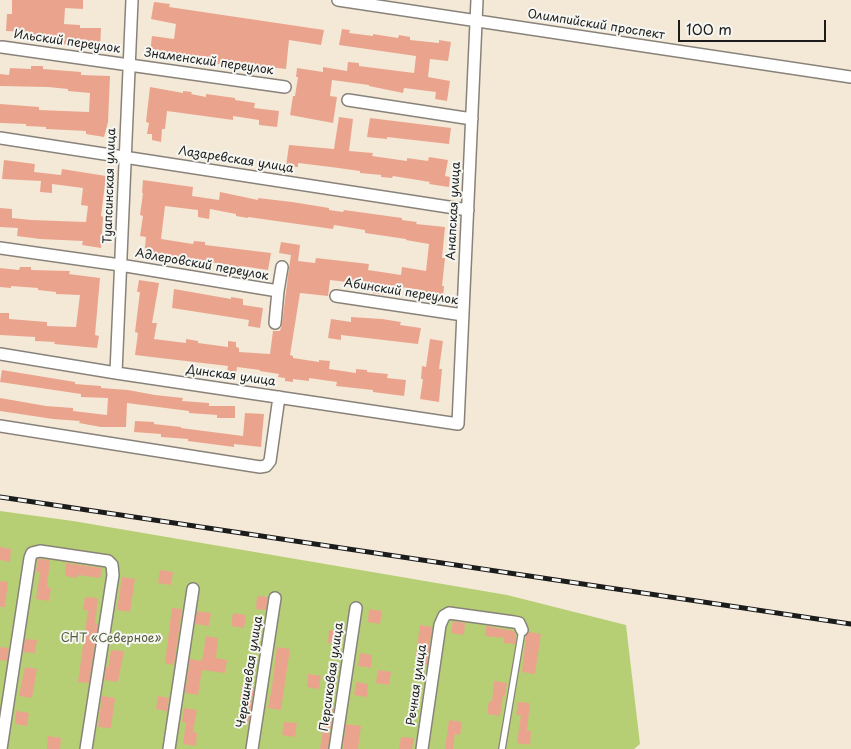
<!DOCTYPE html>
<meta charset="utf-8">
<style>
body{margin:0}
#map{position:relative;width:851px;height:749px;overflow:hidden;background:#f4e9d7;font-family:"Playpen Sans",sans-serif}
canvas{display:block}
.scale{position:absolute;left:678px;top:20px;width:148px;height:22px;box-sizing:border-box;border:2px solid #1c1c1c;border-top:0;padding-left:6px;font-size:15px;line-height:18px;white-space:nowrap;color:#1c1c1c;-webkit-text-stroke:4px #f6f6f2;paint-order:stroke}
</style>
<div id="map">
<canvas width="851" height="749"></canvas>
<div class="scale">100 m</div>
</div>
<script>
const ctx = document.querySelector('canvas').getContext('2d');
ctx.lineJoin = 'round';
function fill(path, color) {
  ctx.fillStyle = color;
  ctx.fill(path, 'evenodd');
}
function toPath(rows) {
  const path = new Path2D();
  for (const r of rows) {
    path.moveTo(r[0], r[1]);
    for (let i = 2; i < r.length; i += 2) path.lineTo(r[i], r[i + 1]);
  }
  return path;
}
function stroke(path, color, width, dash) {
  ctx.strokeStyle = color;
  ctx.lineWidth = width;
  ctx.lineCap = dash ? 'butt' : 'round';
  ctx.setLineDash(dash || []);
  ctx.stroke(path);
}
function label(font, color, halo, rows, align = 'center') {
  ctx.font = font + ' "Playpen Sans",sans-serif';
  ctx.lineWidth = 4;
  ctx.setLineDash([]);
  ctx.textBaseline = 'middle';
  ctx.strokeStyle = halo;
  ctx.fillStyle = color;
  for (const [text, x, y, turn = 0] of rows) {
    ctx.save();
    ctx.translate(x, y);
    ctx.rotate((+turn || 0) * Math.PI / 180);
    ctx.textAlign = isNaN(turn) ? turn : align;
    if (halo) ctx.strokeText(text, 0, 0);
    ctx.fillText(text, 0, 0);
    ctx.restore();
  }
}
fill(toPath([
 [0,511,73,521,507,595,626,625,640,744,634,749,0,749]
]), '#b7cf74');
fill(toPath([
 [12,0,83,0,83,9,65,8,64,24,80,25,80,28,101,28,100,51,88,50,88,47,29,40,29,32,6,31,7,14,12,14],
 [154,2,170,4,169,7,324,30,321,45,289,40,286,69,261,66,261,69,237,65,237,67,150,53,152,36,174,39,176,24,151,19],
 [342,29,350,30,349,33,373,36,373,34,398,38,399,35,410,37,410,40,439,43,439,40,451,42,448,61,430,59,428,77,450,81,447,101,435,99,436,92,404,88,403,93,369,86,369,85,332,80,330,96,337,97,333,123,290,115,293,96,295,96,298,77,296,77,297,68,323,72,323,67,347,71,348,62,359,63,359,66,414,73,416,56,339,45],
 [31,66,43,66,43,69,81,72,81,75,110,76,108,122,104,137,86,134,86,131,46,129,46,127,26,126,26,124,0,123,0,104,39,107,39,110,89,112,90,93,68,91,68,89,48,87,0,86,0,74,9,75,10,68,31,69],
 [150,87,183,93,183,91,192,92,191,94,206,97,206,94,235,98,235,100,255,103,254,108,279,111,277,127,259,125,259,120,233,116,233,120,167,111,165,129,162,129,161,142,152,140,152,134,147,134,149,123,146,122],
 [339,117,353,119,349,151,373,153,372,156,407,161,407,158,428,161,429,157,448,160,445,176,450,177,449,187,429,184,430,182,393,176,392,178,381,177,381,175,360,173,360,171,331,167,298,163,298,167,286,166,289,145,334,149],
 [370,118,451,128,449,144,387,137,387,139,367,137],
 [4,160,35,164,34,172,61,175,62,169,106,176,101,216,103,217,101,248,82,245,83,241,40,239,17,236,18,228,0,227,0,208,12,209,12,218,31,220,86,222,88,206,81,205,83,188,52,184,52,193,40,192,41,181,2,179],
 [143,180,193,187,192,196,219,200,220,192,258,200,258,198,292,202,329,208,329,210,343,212,344,210,402,218,402,220,417,222,416,224,445,227,442,258,445,258,442,286,444,286,443,298,422,296,422,290,387,285,385,295,372,293,373,285,330,280,328,296,300,293,290,355,293,356,293,358,319,362,319,360,330,361,329,369,356,373,356,369,367,370,367,372,388,374,387,378,406,380,404,396,373,392,373,390,336,386,337,382,309,378,309,381,293,379,293,382,285,381,285,378,278,377,279,374,260,371,260,370,237,367,236,374,227,372,228,366,135,355,138,333,135,332,140,292,137,292,139,280,159,283,152,323,157,323,154,339,186,343,186,339,198,341,198,343,228,347,228,341,236,342,236,347,239,348,239,352,270,354,273,331,280,331,282,324,289,268,291,255,279,253,281,242,300,245,298,261,315,263,316,258,369,264,368,270,401,275,402,267,426,271,429,244,406,240,406,239,365,233,365,230,334,225,333,229,248,217,248,218,236,216,236,214,210,209,209,219,198,217,198,210,165,206,161,239,193,244,194,241,205,242,205,245,271,253,268,270,241,266,241,271,229,269,230,265,184,258,184,262,144,256,146,237,140,236,143,216,140,215,143,193,142,193],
 [20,267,31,267,31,270,70,271,69,274,100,278,95,335,99,336,97,348,54,344,55,342,35,341,35,337,0,335,0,313,9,313,9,319,47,322,47,326,76,327,80,295,56,294,56,292,38,290,38,288,11,286,11,288,0,287,0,268,19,270],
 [174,289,231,299,231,297,243,299,243,305,263,308,260,328,248,326,249,320,172,308],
 [351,317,382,319,401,322,400,325,421,328,418,344,341,335,341,340,328,338,331,319,351,322],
 [430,339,443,341,439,369,442,369,439,402,420,399,423,379,421,379,422,366,426,367],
 [2,370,75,382,75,384,101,386,101,388,128,390,155,395,183,398,182,401,209,403,209,406,235,406,235,418,217,418,217,415,189,413,189,411,127,403,126,427,101,427,79,423,80,421,53,419,0,411,0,398,46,406,73,408,73,411,107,415,108,398,81,397,81,394,0,382],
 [245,413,264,414,261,447,234,444,234,447,188,441,188,439,161,437,161,434,134,432,135,421,154,422,154,424,181,427,181,428,243,436],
 [0,547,11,549,10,562,0,560],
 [38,559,50,560,47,587,51,588,49,601,36,599,40,572,36,571],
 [66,563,102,568,100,578,78,575,77,578,65,576],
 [160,570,173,572,171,585,158,583],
 [122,577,135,579,130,612,117,610],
 [0,581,8,582,5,607,0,607],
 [257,596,268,597,266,610,256,609],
 [85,597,98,598,95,624,98,624,89,683,78,682,88,610,83,610],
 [172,608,182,609,174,665,165,663],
 [369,609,382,611,380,624,368,622],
 [197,611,211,613,209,626,195,624],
 [233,613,246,615,244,628,231,626],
 [453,621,465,623,464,635,451,633],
 [420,625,432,627,427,665,415,663],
 [486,626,514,631,516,635,515,644,504,643,504,638,485,636],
 [329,630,342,631,340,644,328,643],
 [529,632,541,634,535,674,522,672,526,636],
 [206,636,218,638,216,658,227,660,225,673,202,670,198,695,185,693,190,659,202,661],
 [25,639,37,640,35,653,23,652],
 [0,647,9,648,7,661,0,660],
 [277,647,290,649,281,710,268,708,270,695,271,695],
 [111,650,124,651,118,682,104,680,106,667,108,668],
 [360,653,372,655,371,668,358,666],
 [25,667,37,669,32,698,19,696],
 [378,670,391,672,389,685,376,683],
 [308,674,321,676,319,689,307,687],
 [494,681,507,683,505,696,503,696,500,716,487,714,489,701,492,702],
 [356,682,368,684,367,697,354,695],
 [242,686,254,688,248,725,239,723,242,699,240,699],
 [102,696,115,698,111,728,98,727],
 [158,696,169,698,167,711,156,709],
 [518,702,530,703,527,731,531,731,530,745,517,743,521,715,516,715],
 [184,708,197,710,193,732,197,733,196,746,183,744,186,722,182,722],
 [326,708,333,709,328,749,320,749],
 [16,711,29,713,27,726,15,724],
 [449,720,462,722,460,735,455,734,453,749,445,749],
 [284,722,297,723,295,737,282,735],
 [346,724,361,726,358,749,343,749],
 [48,736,61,738,60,749,47,749],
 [401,737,414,738,412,749,399,749]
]), '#eaa48e');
const service = toPath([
 [502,749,522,630]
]);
const minor = toPath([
 [338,0,851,77],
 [2,47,285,87],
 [348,100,472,119],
 [0,138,468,210],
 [0,248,120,265,278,291,275,323],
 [278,291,282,267],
 [336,296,463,315],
 [0,354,116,373,458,424,477,0],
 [116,373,132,0],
 [0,426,260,467,266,466,270,461,279,397],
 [1,749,30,558,32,553,40,551,108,561,112,565,113,575,86,749],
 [169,749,193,589],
 [252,749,275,598],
 [335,749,356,608],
 [422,749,440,625,444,616,449,613,514,622,519,623,522,630]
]);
stroke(service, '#88827a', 8);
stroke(minor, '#88827a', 14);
stroke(service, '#fff', 5.5);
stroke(minor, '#fff', 11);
const rail = toPath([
 [0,497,851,624]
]);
stroke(rail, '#1c1c1c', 5);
stroke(rail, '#f6f6f2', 3, [9]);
label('12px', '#1c1c1c', '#f6f6f2', [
 ["Олимпийский проспект",596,25,9],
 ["Ильский переулок",67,42,8],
 ["Знаменский переулок",209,62,8],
 ["Лазаревская улица",236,160,9],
 ["Туапсинская улица",110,186,-88],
 ["Анапская улица",454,211,-87],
 ["Адлеровский переулок",202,265,10],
 ["Абинский переулок",401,292,9],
 ["Динская улица",231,376,8],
 ["Черешневая улица",250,672,-81],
 ["Персиковая улица",332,677,-82],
 ["Речная улица",417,685,-82]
]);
label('12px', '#525b3b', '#f6f6f2', [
 ["СНТ «Северное»",111,639]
]);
</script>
